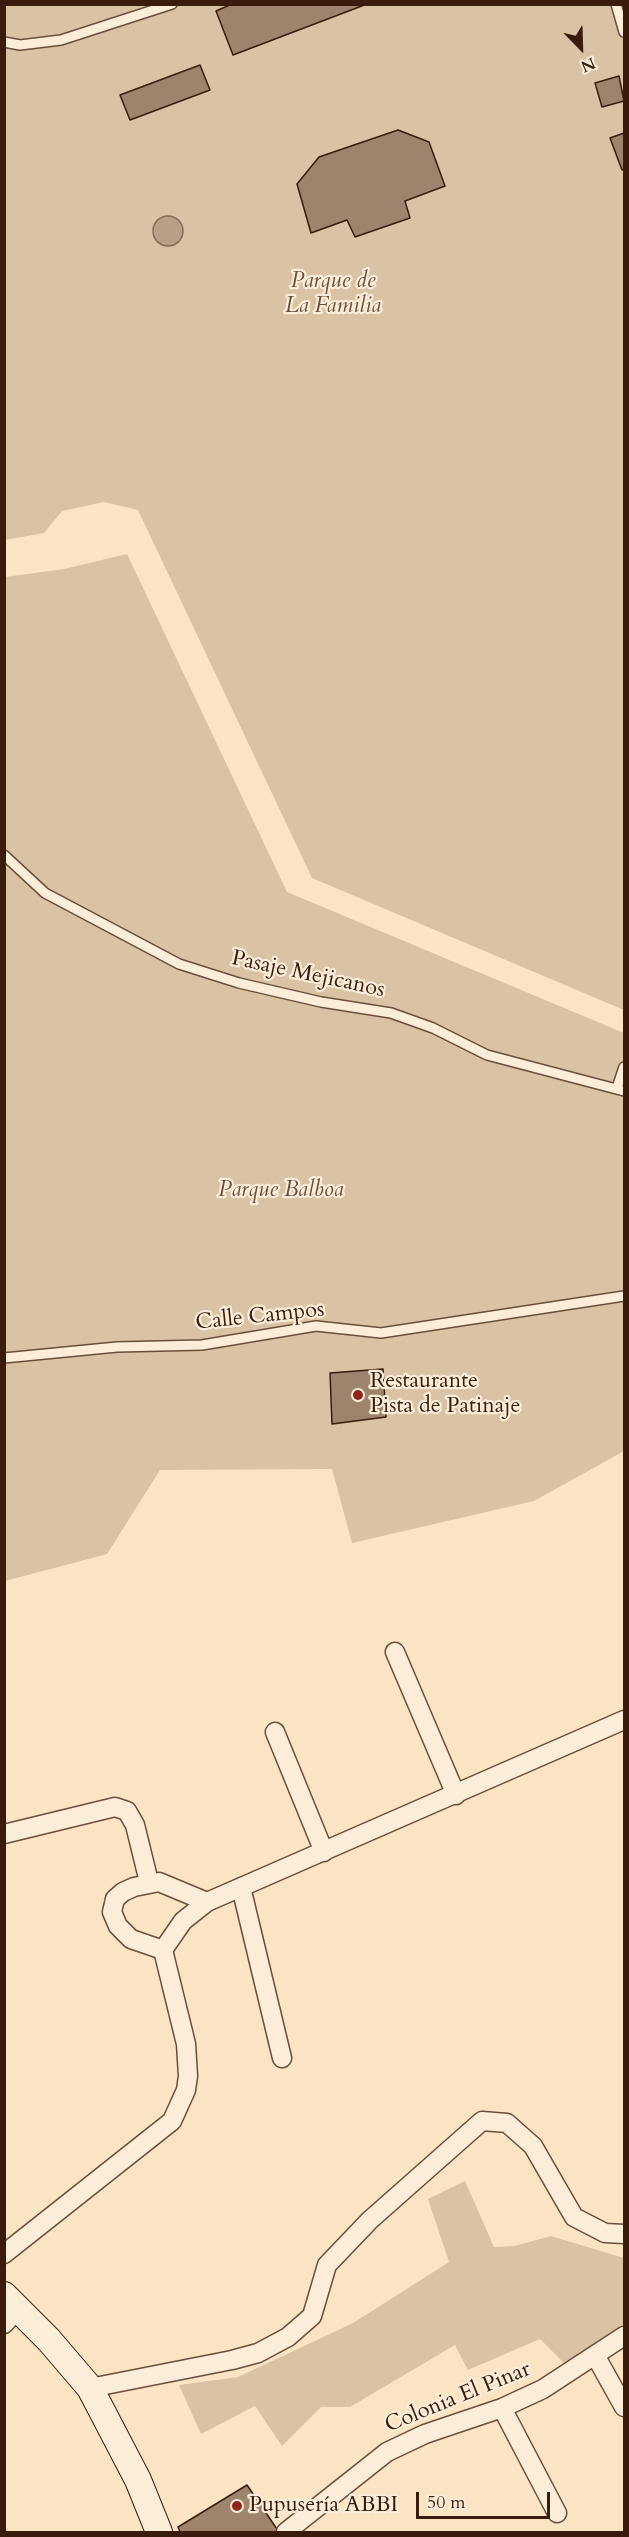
<!DOCTYPE html>
<meta charset="utf-8">
<style>
body{margin:0}
#map{position:relative;width:629px;height:2537px;overflow:hidden;background:#fbe4c4;font-family:Cardo,serif}
canvas{display:block}
.frame{position:absolute;inset:0;border:6px solid #3a1c0c;pointer-events:none}
.north{position:absolute;left:551px;top:18px;width:60px;height:60px;-webkit-text-stroke:4px #fcedd9;paint-order:stroke;rotate:157deg;font-size:16px;font-weight:700;line-height:24px;text-align:center;color:#3a1c0c}
.north::after{content:'';display:block;margin:auto;width:21px;height:27px;background:#3a1c0c;clip-path:polygon(50% 0,100% 100%,50% 72%,0 100%)}
.scale{position:absolute;left:416px;top:2492px;width:134px;height:27px;box-sizing:border-box;border:3px solid #3a1c0c;border-top:0;padding-left:8px;font-size:18px;line-height:21px;white-space:nowrap;color:#3a1c0c;-webkit-text-stroke:4px #fcedd9;paint-order:stroke}
</style>
<div id="map">
<canvas width="629" height="2537"></canvas>
<div class="frame"></div>
<div class="north">N</div>
<div class="scale">50 m</div>
</div>
<script>
const ctx = document.querySelector('canvas').getContext('2d');
ctx.lineJoin = 'round';
function fill(path, color) {
  ctx.fillStyle = color;
  ctx.fill(path, 'evenodd');
}
function toPath(rows) {
  const path = new Path2D();
  for (const r of rows) {
    if (r.length === 3) {
      path.moveTo(r[0] + r[2], r[1]);
      path.arc(r[0], r[1], r[2], 0, 2 * Math.PI);
      continue;
    }
    path.moveTo(r[0], r[1]);
    for (let i = 2; i < r.length; i += 2) path.lineTo(r[i], r[i + 1]);
  }
  return path;
}
function stroke(path, color, width, dash) {
  ctx.strokeStyle = color;
  ctx.lineWidth = width;
  ctx.lineCap = dash ? 'butt' : 'round';
  ctx.setLineDash(dash || []);
  ctx.stroke(path);
}
function label(font, color, halo, rows, align = 'center') {
  ctx.font = font + ' Cardo,serif';
  ctx.lineWidth = 4.5;
  ctx.setLineDash([]);
  ctx.textBaseline = 'middle';
  ctx.strokeStyle = halo;
  ctx.fillStyle = color;
  for (const [text, x, y, turn = 0] of rows) {
    ctx.save();
    ctx.translate(x, y);
    ctx.rotate((+turn || 0) * Math.PI / 180);
    ctx.textAlign = isNaN(turn) ? turn : align;
    if (halo) ctx.strokeText(text, 0, 0);
    ctx.fillText(text, 0, 0);
    ctx.restore();
  }
}
fill(toPath([
 [5,5,624,5,624,1010,312,878,138,510,104,502,62,511,44,533,5,540],
 [127,554,287,892,624,1033,624,1451,534,1501,352,1543,332,1469,160,1470,107,1554,5,1581,5,577,64,569],
 [465,2181,494,2247,514,2246,551,2236,624,2258,624,2327,564,2363,540,2339,468,2370,455,2345,350,2407,321,2407,282,2446,255,2406,201,2434,179,2385,238,2377,353,2323,449,2262,428,2199]
]), '#dac2a5');
const water = toPath([
 [168,231,15]
]);
fill(water, '#b9a085');
stroke(water, '#866b55', 1.5);
const building = toPath([
 [232,4,367,4,233,55,216,11,232,4],
 [200,65,210,90,130,120,120,95,200,65],
 [619,76,624,101,602,107,595,83,619,76],
 [398,130,429,142,445,186,405,201,410,218,355,237,347,220,311,233,297,184,319,157,398,130],
 [624,133,624,169,622,170,610,138,624,133],
 [383,1369,386,1417,332,1424,330,1373,383,1369],
 [247,2485,279,2532,180,2532,178,2527,247,2485]
]);
fill(building, '#9e846c');
stroke(building, '#3a1c0c', 1.5);
const service = toPath([
 [616,4,624,32],
 [4,42,20,45,61,40,172,4],
 [4,855,45,893,179,964,239,983,321,1002,391,1013,433,1028,487,1055,624,1091],
 [617,1088,624,1067],
 [4,1358,117,1347,202,1345,316,1326,381,1333,624,1296]
]);
const minor = toPath([
 [395,1652,456,1795],
 [275,1732,324,1852],
 [4,1834,115,1807,127,1811,135,1825,149,1882],
 [241,1887,282,2058],
 [163,1950,131,1939,118,1926,112,1912,115,1899,123,1892,134,1887,159,1882,207,1902],
 [4,2254,172,2121,186,2090,188,2076,186,2044,163,1950,183,1921,207,1902,624,1720],
 [4,2324,19,2308],
 [595,2355,624,2407],
 [90,2388,232,2360,258,2353,288,2337,312,2316,327,2265,370,2220,482,2121,507,2123,533,2146,574,2217,605,2233,624,2234],
 [502,2408,557,2513],
 [286,2532,387,2452,425,2434,502,2408,543,2389,624,2336]
]);
const secondary = toPath([
 [4,2295,49,2340,90,2388,138,2480,159,2532]
]);
stroke(service, '#6a4e3a', 12);
stroke(minor, '#6a4e3a', 21);
stroke(secondary, '#3a1c0c', 28);
stroke(service, '#fcedd9', 9);
stroke(minor, '#fcedd9', 18);
stroke(secondary, '#fcedd9', 26);
for (const [x, y, r, color] of [
 [358,1395,6,"#8f2418"],
 [237,2506,6,"#8f2418"]
]) {
  const dot = new Path2D();
  dot.arc(x, y, r, 0, 2 * Math.PI);
  ctx.fillStyle = color;
  ctx.fill(dot);
  stroke(dot, '#fcedd9', 2);
}
label('italic 22px', '#6a4e3a', '#fcedd9', [
 ["Parque de",333,282],
 ["La Familia",333,307],
 ["Parque Balboa",281,1191]
]);
label('22px', '#3a1c0c', '#fcedd9', [
 ["Pasaje Mejicanos",308,975,12],
 ["Calle Campos",260,1317,-6],
 ["Colonia El Pinar",458,2398,-22]
]);
label('22px', '#3a1c0c', '#fcedd9', [
 ["Restaurante",370,1382],
 ["Pista de Patinaje",370,1407],
 ["Pupusería ABBI",249,2506]
], 'left');
</script>
